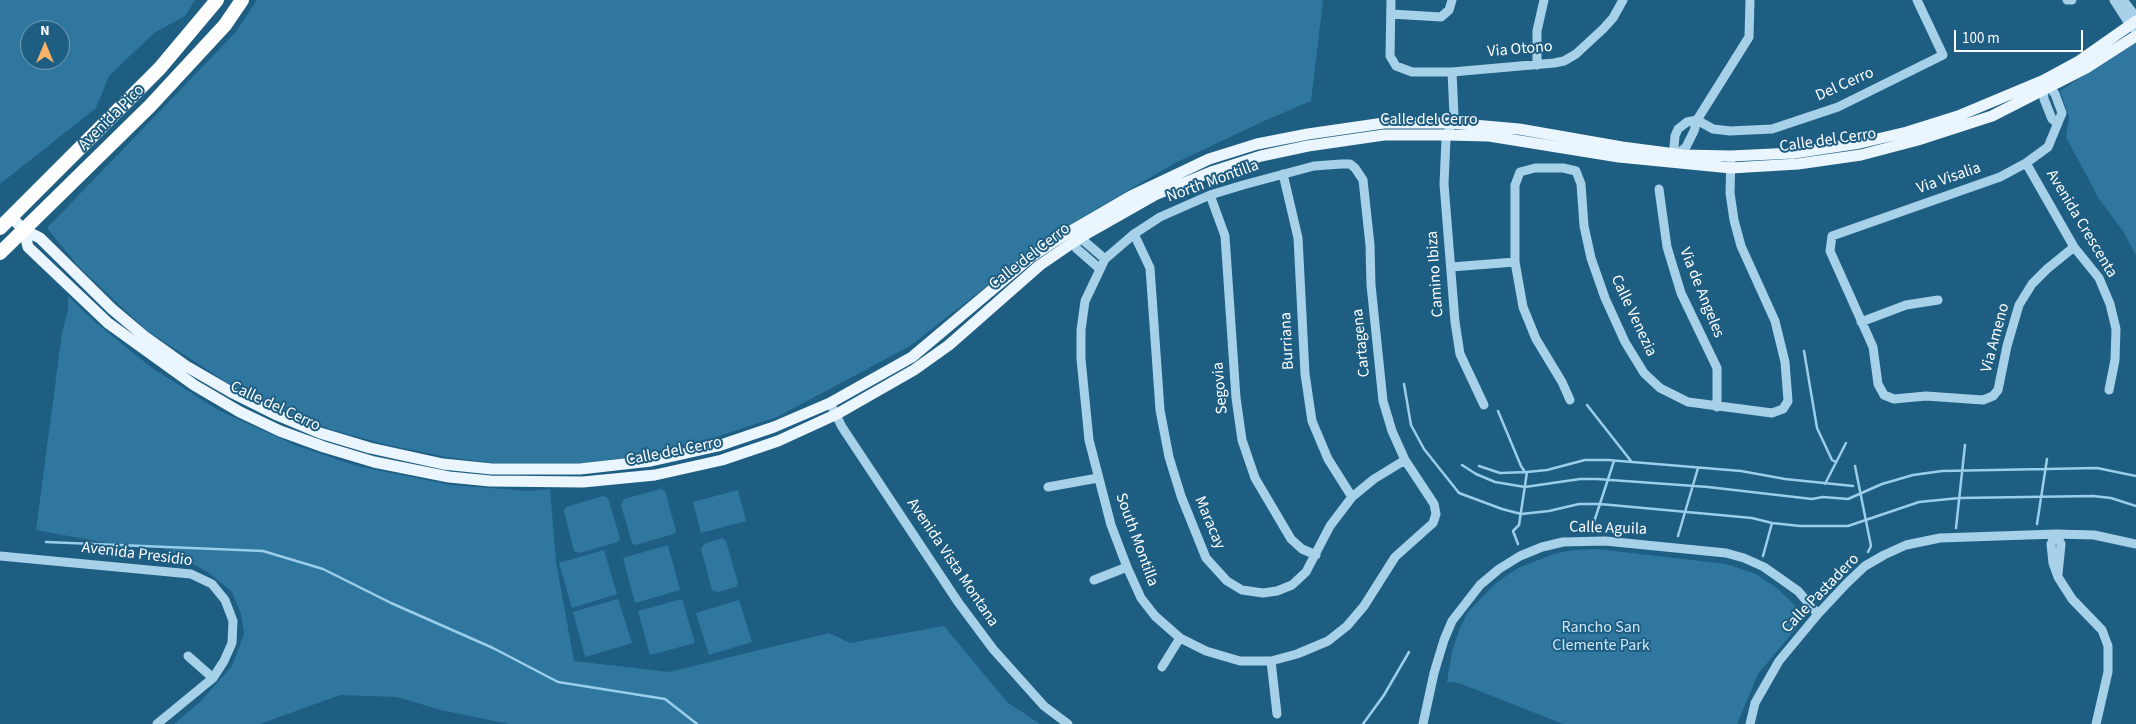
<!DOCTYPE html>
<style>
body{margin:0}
#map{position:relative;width:2136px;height:724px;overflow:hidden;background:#1f5e83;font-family:"Source Sans 3",sans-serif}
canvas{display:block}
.north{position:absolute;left:20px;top:20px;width:50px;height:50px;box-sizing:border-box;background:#1f5e83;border:1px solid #799eb5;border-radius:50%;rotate:0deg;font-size:14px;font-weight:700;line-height:20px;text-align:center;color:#fff}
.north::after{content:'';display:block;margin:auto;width:18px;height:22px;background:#f7b267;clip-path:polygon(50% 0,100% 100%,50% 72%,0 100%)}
.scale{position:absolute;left:1954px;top:30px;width:129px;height:22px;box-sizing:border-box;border:2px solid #fff;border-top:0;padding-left:6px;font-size:15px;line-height:18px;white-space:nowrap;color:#fff;-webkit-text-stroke:4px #1f5e83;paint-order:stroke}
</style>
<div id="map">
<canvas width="2136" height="724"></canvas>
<div class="north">N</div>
<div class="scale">100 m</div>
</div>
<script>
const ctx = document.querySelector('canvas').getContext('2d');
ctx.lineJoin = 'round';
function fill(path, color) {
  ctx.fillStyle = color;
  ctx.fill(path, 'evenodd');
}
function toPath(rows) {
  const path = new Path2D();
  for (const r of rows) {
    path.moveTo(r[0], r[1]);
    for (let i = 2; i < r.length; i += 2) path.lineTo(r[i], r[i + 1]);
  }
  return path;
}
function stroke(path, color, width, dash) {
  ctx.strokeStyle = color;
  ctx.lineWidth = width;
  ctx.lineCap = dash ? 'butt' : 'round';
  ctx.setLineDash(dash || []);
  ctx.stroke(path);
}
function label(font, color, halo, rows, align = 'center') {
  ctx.font = font + ' "Source Sans 3",sans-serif';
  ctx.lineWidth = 4;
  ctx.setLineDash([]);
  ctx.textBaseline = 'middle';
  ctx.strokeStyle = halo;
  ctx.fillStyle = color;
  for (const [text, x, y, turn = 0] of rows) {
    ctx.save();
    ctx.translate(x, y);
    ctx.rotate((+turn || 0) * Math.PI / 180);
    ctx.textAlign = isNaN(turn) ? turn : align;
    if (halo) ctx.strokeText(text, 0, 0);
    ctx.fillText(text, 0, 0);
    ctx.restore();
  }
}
fill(toPath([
 [0,0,195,0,185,16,154,33,109,76,96,108,0,184],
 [30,30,60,30,60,60,30,60],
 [257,0,1323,0,1311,101,1266,120,1175,163,1052,235,910,346,777,417,710,439,636,456,587,463,493,463,446,457,384,444,329,429,275,407,226,382,146,330,79,267,47,228,235,33],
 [2136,40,2136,255,2123,231,2099,199,2066,137,2069,117,2060,91],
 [68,296,95,322,152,368,220,411,295,445,357,466,451,485,528,491,550,489,556,562,574,661,669,672,829,633,850,643,944,626,1007,702,1040,724,509,724,441,710,397,697,340,695,260,724,174,724,200,702,232,666,244,634,241,614,232,592,208,572,163,548,128,547,36,530,62,333,68,310],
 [661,489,665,491,676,531,674,534,635,545,632,543,621,505,624,499],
 [738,490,746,521,701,533,693,502],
 [603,496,608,498,620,538,618,542,579,553,574,551,564,511,566,507],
 [722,538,726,541,738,583,736,587,718,592,712,590,701,549,704,544],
 [668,545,680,590,635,603,623,558],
 [1597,549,1726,564,1754,573,1777,588,1798,608,1798,626,1758,674,1737,724,1563,724,1459,683,1447,682,1452,652,1460,628,1468,612,1496,583,1518,568,1554,554,1573,550],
 [604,550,617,594,572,608,559,563],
 [618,599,632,643,585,657,573,612],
 [682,599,695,643,650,655,638,611],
 [739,600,752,642,709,655,696,613]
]), '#2f779f');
stroke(toPath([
 [1804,351,1817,428,1832,460,1836,462],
 [1404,384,1411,425,1424,449,1459,493,1502,509,1521,514,1549,511,1579,504,1600,504,1752,518,1772,523,1800,526,1848,526,1919,502,1959,498,2093,496,2111,498,2136,506],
 [1587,405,1631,461],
 [1498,411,1521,466,1525,472],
 [1462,465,1476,474,1495,482,1525,487,1580,479,1597,479,1708,487,1812,499,1823,497,1848,499,1882,484,1913,475,1942,471,2097,468,2136,476],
 [1479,466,1500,473,1527,472,1547,470,1585,460,1608,460,1741,471,1785,479,1853,486],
 [1855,466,1871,546,1868,552],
 [1825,484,1846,443],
 [2037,524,2047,459],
 [1592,528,1614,461],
 [1956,528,1965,445],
 [1678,536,1698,468],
 [46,542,263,551,323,569,391,603,493,648,558,682,665,699,697,724],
 [1518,544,1513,531,1519,525,1527,472],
 [1763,556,1772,523],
 [1363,724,1384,695,1409,652]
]), '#9aceea', 2.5);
stroke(toPath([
 [1391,0,1390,56,1396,66,1412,72,1452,72,1554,63,1564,61,1576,54,1603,29,1613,18,1623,0],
 [2067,0,2072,0],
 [2114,0,2130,25,2136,30],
 [2123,0,2136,17],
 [1391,14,1441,17,1449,10,1452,0],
 [1537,65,1537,31,1544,0],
 [1452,72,1454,115,1446,139,1444,184,1455,322,1460,354,1484,405],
 [2047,83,2055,94,2062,113,2048,147,2026,163,2000,177,1832,236,1830,251,1873,347,1878,384,1884,395,1894,399,1926,396,1983,400,1993,396,1998,390,2007,346,2019,305,2032,284,2047,269,2074,247],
 [2043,85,2044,99,2052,119,2057,123],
 [1678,154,1674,147,1675,136,1678,129,1687,122,1697,120,1713,129,1730,131,1772,129,1838,107,1943,55,1917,0],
 [1678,154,1686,147,1694,131,1697,120,1749,37,1750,0],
 [2026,163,2074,247,2099,278,2110,304,2116,329,2115,360,2109,390],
 [1341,164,1350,164,1355,168,1363,180,1370,245,1371,285,1383,401,1392,431,1405,460,1434,504,1436,514,1433,523,1395,557,1364,606,1347,626,1328,641,1297,654,1271,661,1240,661,1206,651,1180,638,1155,616,1141,598,1127,567,1111,525,1089,440,1081,359,1081,330,1085,301,1105,259,1134,234,1160,217,1210,195,1243,185,1314,166,1341,164],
 [1283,174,1298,238,1305,374,1312,421,1328,459,1352,497],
 [1659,189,1667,247,1681,293,1717,368,1717,407],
 [1210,195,1225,236,1236,398,1242,440,1255,478,1291,539,1302,549,1316,555],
 [1134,234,1150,268,1160,410,1169,457,1181,496,1206,558,1227,581,1242,590,1263,593,1277,591,1292,585,1306,572,1330,526,1352,497,1374,479,1405,460],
 [1075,239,1084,241,1105,259],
 [1076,240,1076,248,1100,269],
 [1451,267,1515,262],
 [1861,322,1906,305,1938,300],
 [1570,400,1562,382,1536,339,1523,307,1515,262,1515,185,1520,172,1535,168,1563,168,1576,171,1581,184,1584,226,1591,258,1605,298,1625,342,1644,373,1660,388,1688,402,1772,413,1783,409,1788,401,1785,362,1775,321,1741,246,1734,220,1730,193,1731,156],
 [830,403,842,427,958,602,993,649,1044,706,1068,724],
 [1048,487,1098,478],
 [2056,534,2051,544,2053,563,2058,577,2072,599,2102,630,2108,646,2108,672,2096,724],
 [2056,534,2061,544,2058,574],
 [0,556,191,574,212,584,225,600,233,621,232,643,224,661,213,678,157,724],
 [1094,580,1127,567],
 [188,656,213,678],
 [1271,661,1277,714],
 [1162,667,1180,638],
 [1423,724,1434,673,1444,640,1452,621,1480,585,1499,569,1520,556,1542,547,1563,542,1605,541,1726,553,1744,558,1764,567,1798,591,1818,614],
 [1750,724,1755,703,1779,661,1818,614,1847,583,1865,566,1884,555,1906,545,1940,538,2056,534,2094,535,2136,544]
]), '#a6d1e9', 9);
stroke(toPath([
 [11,217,24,230,40,238,112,309,144,336,186,366,231,392,277,415,320,433,370,448,443,464,492,469,580,469,651,461,718,446,774,427,830,403,912,357,1031,257,1069,232,1131,196,1209,159,1257,144,1308,134,1384,123,1451,123,1519,129,1622,147,1683,155,1731,156,1794,153,1860,143,1907,132,1958,116,2044,80,2079,61,2136,21],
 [24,230,28,247,108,323,194,385,240,412,280,431,324,447,374,462,449,477,490,481,583,482,655,475,722,460,778,441,837,414,914,370,949,345,1040,265,1081,237,1155,195,1211,172,1261,156,1308,146,1384,135,1447,135,1489,136,1619,157,1731,168,1798,164,1861,155,1918,140,1992,116,2086,68,2136,36]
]), '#eaf5fe', 11);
stroke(toPath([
 [0,228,160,68,217,0],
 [0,253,150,106,225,25,242,0]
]), '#fff', 14);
label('16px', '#fff', '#1f5e83', [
 ["Via Otono",1520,50,-5],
 ["Del Cerro",1845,85,-24],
 ["Avenida Pico",112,118,-45],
 ["Calle del Cerro",1429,120],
 ["Calle del Cerro",1828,141,-8],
 ["Via Visalia",1949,179,-19],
 ["North Montilla",1213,182,-20],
 ["Avenida Crescenta",2081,224,59],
 ["Calle del Cerro",1030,257,-38],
 ["Camino Ibiza",1436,274,-94],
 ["Via de Angeles",1701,293,68],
 ["Calle Venezia",1633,316,65],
 ["Via Ameno",1996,338,-75],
 ["Burriana",1288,341,-93],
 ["Cartagena",1362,343,-96],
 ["Segovia",1221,388,-95],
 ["Calle del Cerro",275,407,25],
 ["Calle del Cerro",674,452,-11],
 ["Maracay",1209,523,67],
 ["Calle Aguila",1608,529,2],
 ["South Montilla",1136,540,70],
 ["Avenida Presidio",137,555,7],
 ["Avenida Vista Montana",952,563,56],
 ["Calle Pastadero",1821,594,-46]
]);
label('16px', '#cbe7f7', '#1f5e83', [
 ["Rancho San",1601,628],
 ["Clemente Park",1601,646]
]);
</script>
